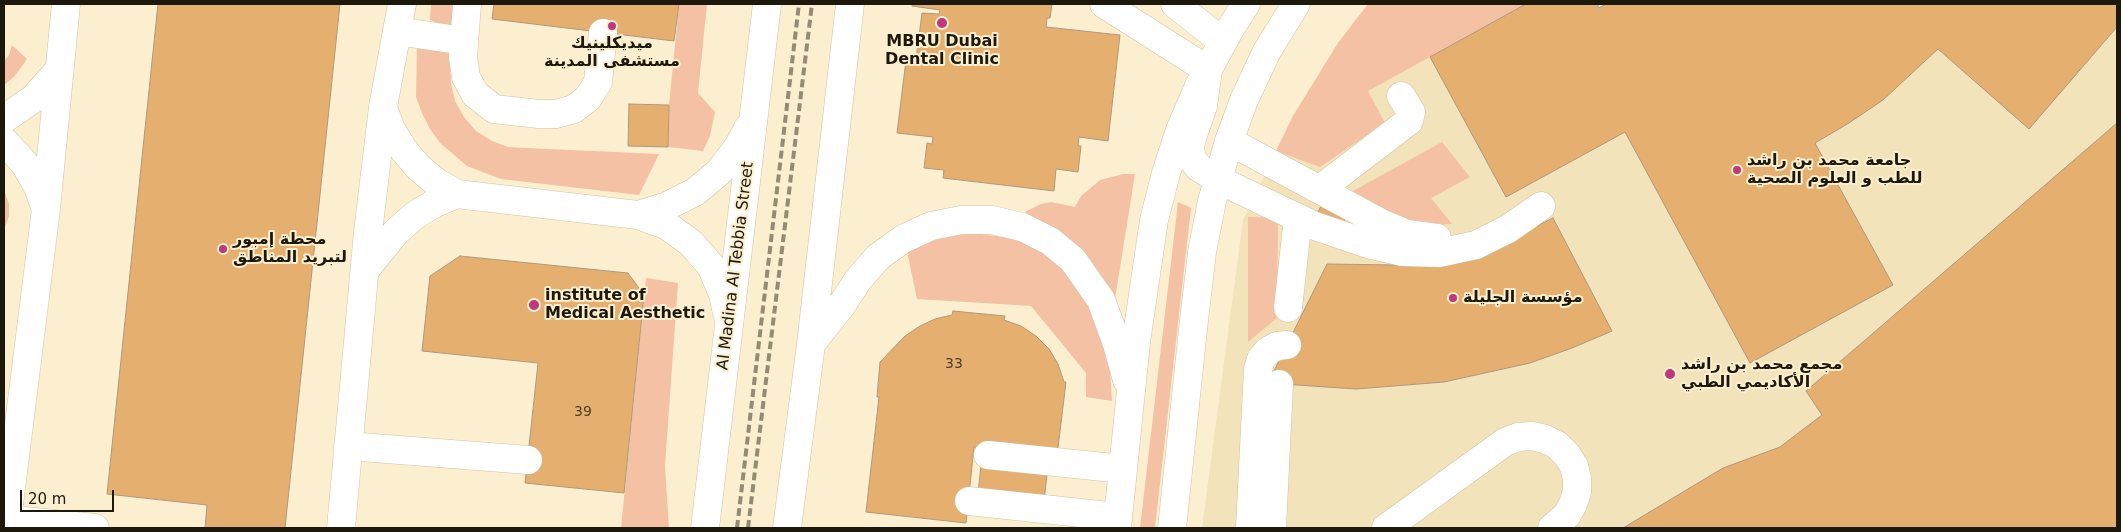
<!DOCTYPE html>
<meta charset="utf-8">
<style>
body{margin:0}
#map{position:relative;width:2121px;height:532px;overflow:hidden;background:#fcefcf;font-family:"DejaVu Sans",sans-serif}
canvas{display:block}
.frame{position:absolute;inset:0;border:5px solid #1c180c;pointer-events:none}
.scale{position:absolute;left:20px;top:490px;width:94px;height:22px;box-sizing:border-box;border:2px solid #1c180c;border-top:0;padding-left:6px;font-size:15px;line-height:18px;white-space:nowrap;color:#1c180c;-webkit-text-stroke:4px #fcefcf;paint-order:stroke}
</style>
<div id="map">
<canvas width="2121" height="532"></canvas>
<div class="frame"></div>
<div class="scale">20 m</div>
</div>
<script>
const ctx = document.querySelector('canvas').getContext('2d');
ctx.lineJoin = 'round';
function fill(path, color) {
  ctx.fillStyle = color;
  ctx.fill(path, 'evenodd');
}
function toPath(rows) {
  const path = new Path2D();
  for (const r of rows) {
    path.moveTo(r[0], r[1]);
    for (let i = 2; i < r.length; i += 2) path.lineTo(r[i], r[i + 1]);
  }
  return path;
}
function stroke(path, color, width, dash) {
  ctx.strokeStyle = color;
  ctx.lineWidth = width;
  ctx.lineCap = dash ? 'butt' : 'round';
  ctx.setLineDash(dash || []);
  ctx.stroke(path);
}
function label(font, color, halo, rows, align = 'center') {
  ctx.font = font + ' "DejaVu Sans",Cairo,sans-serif';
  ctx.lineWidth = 4;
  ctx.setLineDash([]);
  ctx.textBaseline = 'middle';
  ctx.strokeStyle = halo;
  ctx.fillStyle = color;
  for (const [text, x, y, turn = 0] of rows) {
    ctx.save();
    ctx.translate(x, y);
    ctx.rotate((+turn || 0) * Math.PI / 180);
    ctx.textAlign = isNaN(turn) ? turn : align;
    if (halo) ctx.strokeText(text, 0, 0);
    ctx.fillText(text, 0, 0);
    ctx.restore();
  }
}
fill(toPath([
 [1368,4,2117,4,2117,528,1202,528,1243,220,1293,116,1338,43]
]), '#f3e3bb');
fill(toPath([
 [431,4,458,4,456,30,430,20],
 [679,4,707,4,698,93,715,112,710,136,703,151,668,147,669,105],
 [1368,4,1526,4,1368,91,1385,123,1320,167,1276,151,1293,116,1338,43],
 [417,42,449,47,451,83,455,101,464,117,476,131,492,141,508,147,526,148,659,154,639,195,501,179,467,166,440,143,430,129,422,113,416,97],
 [12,45,27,59,15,76,4,85,4,61,9,55],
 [1442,142,1470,177,1431,198,1452,224,1434,225,1415,222,1397,216,1353,191],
 [1123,174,1135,174,1114,305,1047,226,1025,212,1041,204,1051,202,1075,207,1081,196,1100,180],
 [4,190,9,204,9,216,4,230],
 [1178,202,1191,208,1155,528,1140,528],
 [1248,217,1278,218,1277,318,1248,342],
 [980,234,1005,237,1025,243,1044,252,1061,264,1088,297,1109,358,1112,401,1086,397,1086,373,1031,306,917,299,907,251,930,241,955,235],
 [646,278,678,283,665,466,669,528,621,528]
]), '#f4c1a4');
const building = toPath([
 [158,4,340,4,285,528,205,528,207,505,107,494,158,4],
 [494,4,679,4,674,41,492,19,494,4],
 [912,4,1052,4,1050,18,1047,18,1046,27,1120,35,1108,141,1079,137,1078,146,1081,146,1078,172,1056,169,1054,191,943,178,944,170,924,168,927,143,932,144,933,137,897,133,906,60,934,63,934,61,916,59,922,13,939,14,940,10,912,6,912,4],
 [1526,4,1597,4,1599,8,1606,4,2117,4,2117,27,2029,129,1938,49,1883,100,1849,123,1815,143,1893,285,1750,363,1625,132,1506,197,1430,57,1526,4],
 [629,104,669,105,668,147,628,146,629,104],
 [2117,123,2117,528,1623,528,1723,468,1780,447,1822,415,1806,391,2117,123],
 [1322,203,1348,213,1340,230,1315,220,1322,203],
 [1553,218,1612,331,1572,348,1530,363,1444,382,1356,389,1268,383,1327,264,1394,265,1427,262,1523,233,1553,218],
 [460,256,628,273,644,295,624,493,525,483,538,363,422,351,430,276,460,256],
 [953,311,1005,316,1004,320,1021,326,1036,336,1049,349,1058,364,1064,382,1066,382,1057,456,974,447,966,523,866,512,879,397,877,397,880,362,905,336,920,326,935,319,952,315,953,311],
 [981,466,1047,475,1044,501,978,493,981,466]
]);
fill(building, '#e5af6f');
stroke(building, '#af987f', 1);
const minor = toPath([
 [467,4,463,57,466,77,475,94,494,109,539,114,556,114,574,109,588,98,598,82,603,33],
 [1104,4,1208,70,1203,106,1191,141,1190,151,1193,160,1198,167,1217,179,1315,226,1368,244,1403,252,1439,253,1476,245,1508,229,1541,206],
 [1175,4,1223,42],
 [397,31,464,41],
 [383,108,391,129,403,149,418,167,436,182,457,194,638,215,666,225,691,243,711,266,723,294,727,313],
 [4,119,33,99,59,70],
 [4,141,25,164,38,187,45,207],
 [1229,141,1383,224,1407,234,1437,238],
 [1320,189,1409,121,1411,112,1401,96],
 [638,215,667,206,695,192,719,172,738,147,748,128],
 [365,270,396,232,414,216,435,203,457,194],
 [1288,308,1298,218],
 [811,344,841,306,858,280,878,257,903,239,931,226,961,220,992,220,1022,227,1050,241,1073,260,1101,300,1117,344,1127,380],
 [348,446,528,460],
 [988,455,1123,469],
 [969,501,1118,517],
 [4,519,95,528],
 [6,528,46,209,66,4],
 [341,528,368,232,383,107,402,4],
 [705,528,767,4],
 [787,528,811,344,850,4],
 [1117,528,1136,342,1154,220,1166,173,1180,130,1199,86,1230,29,1246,4],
 [1172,528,1194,320,1202,252,1212,201,1229,141,1244,100,1267,51,1296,4],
 [1250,528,1258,369,1261,359,1268,351,1277,346,1287,345],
 [1272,528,1279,384],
 [1386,528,1505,442,1518,437,1532,436,1545,439,1557,445,1567,455,1574,466,1577,479,1577,492,1573,504,1567,515,1552,528]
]);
stroke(minor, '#cfc3a3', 29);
stroke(minor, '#fff', 28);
stroke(toPath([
 [737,528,799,4],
 [748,528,812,4]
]), '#938b74', 4, [8, 4]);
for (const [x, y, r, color] of [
 [942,23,6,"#bd387c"],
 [612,26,5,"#bd387c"],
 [1737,170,5,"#bd387c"],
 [223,249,5,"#bd387c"],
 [1453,298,5,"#bd387c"],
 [534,305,6,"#bd387c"],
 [1670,374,6,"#bd387c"]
]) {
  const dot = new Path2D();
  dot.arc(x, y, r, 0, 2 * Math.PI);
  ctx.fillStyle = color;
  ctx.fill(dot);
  stroke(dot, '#fcefcf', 2);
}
label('14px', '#4e3e25', null, [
 ["33",954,364],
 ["39",583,412]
]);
label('bold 16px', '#1c180c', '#fcefcf', [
 ["MBRU Dubai",942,42,"center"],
 ["Dental Clinic",942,60,"center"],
 ["ميديكلينيك",612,44,"center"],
 ["مستشفى المدينة",612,62,"center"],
 ["جامعة محمد بن راشد",1747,161],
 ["للطب و العلوم الصحية",1747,179],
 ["محطة إمبور",233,240],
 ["لتبريد المناطق",233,258],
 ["institute of",545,296],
 ["Medical Aesthetic",545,314],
 ["مؤسسة الجليلة",1463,298],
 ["مجمع محمد بن راشد",1681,365],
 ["الأكاديمي الطبي",1681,383]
], 'left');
label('16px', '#1c180c', '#fcefcf', [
 ["Al Madina Al Tebbia Street",736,266,-83]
]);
</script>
